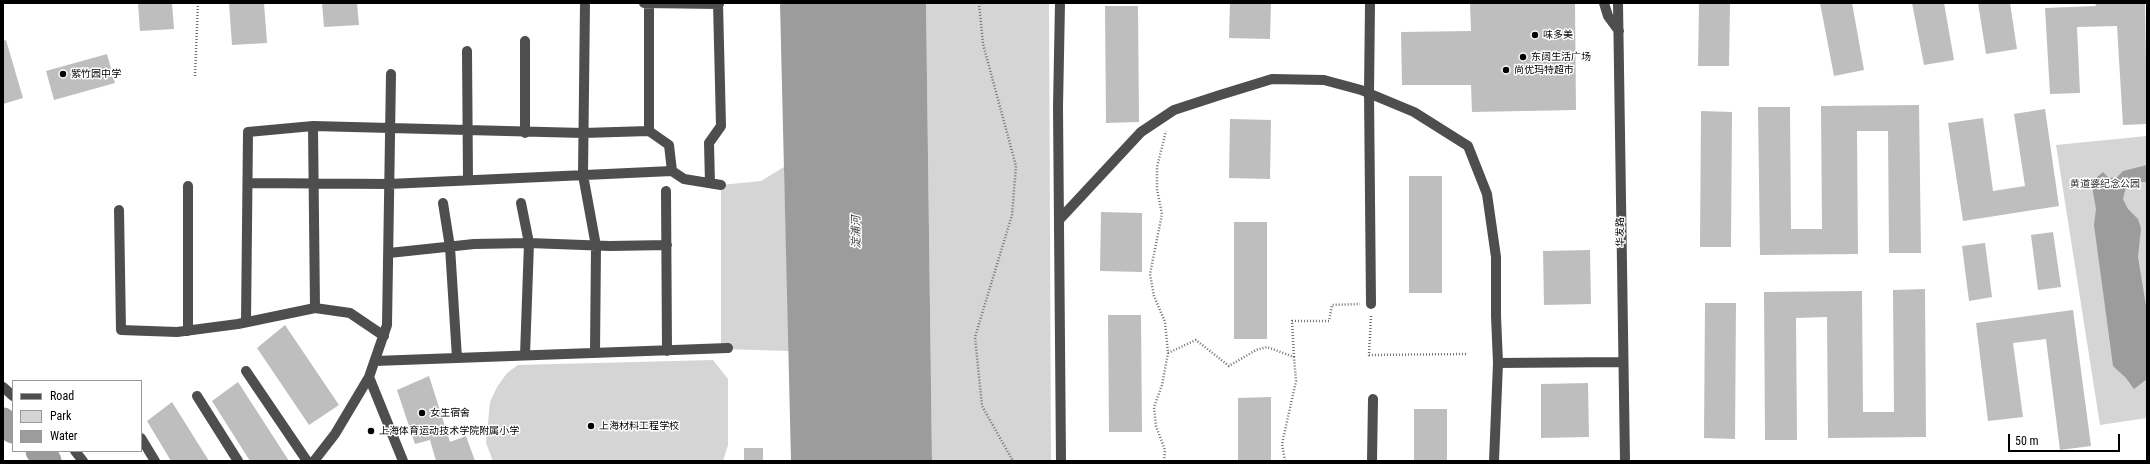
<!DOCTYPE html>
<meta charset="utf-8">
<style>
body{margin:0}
#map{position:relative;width:2150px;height:464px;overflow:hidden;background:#fff;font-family:"Roboto Condensed",sans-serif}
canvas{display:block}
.frame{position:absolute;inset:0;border:4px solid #000;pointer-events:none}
.legend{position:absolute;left:12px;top:380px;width:130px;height:72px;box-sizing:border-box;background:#fff;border:1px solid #999;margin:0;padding:5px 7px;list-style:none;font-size:12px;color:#000}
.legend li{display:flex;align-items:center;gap:8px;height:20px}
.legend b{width:20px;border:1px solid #999}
.scale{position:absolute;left:2008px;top:434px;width:112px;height:18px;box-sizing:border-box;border:2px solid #000;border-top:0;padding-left:5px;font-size:12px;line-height:14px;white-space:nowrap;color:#000;-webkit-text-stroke:3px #fff;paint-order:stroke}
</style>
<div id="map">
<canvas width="2150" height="464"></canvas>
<div class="frame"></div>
<ul class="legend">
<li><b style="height:5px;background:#4e4e4e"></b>Road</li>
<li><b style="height:11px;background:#d5d5d5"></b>Park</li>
<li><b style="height:11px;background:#9c9c9c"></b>Water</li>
</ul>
<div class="scale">50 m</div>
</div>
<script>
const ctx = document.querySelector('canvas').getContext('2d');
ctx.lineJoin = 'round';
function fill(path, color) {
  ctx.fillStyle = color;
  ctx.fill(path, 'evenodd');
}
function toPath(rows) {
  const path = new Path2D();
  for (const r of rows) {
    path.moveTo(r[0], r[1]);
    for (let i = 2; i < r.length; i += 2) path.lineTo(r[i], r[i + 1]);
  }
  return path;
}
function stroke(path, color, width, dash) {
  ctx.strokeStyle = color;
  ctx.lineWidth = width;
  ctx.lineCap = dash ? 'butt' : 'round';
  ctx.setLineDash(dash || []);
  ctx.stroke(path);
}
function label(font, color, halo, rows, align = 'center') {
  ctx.font = font + ' "Roboto Condensed","Noto Sans SC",sans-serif';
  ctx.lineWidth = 3;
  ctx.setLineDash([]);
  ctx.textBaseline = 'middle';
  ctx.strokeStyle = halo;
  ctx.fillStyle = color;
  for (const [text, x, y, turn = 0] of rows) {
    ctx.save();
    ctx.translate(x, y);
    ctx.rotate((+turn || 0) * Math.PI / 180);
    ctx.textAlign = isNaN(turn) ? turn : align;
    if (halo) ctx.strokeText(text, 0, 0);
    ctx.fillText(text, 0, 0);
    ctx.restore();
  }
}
fill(toPath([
 [926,3,1049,3,1051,461,932,461],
 [2147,136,2147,418,2100,425,2056,145],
 [784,167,789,351,721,349,721,185,761,181],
 [713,360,728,379,728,445,723,461,493,461,486,443,490,402,497,387,507,373,518,365]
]), '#d5d5d5');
fill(toPath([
 [780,3,926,3,932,461,791,461],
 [2147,165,2147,182,2137,182,2126,187,2123,199,2128,209,2138,219,2141,228,2138,257,2147,312,2147,379,2134,389,2126,378,2113,366,2094,225,2096,209,2092,186,2096,178,2103,172,2109,178,2117,177,2123,171]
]), '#9c9c9c');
stroke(toPath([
 [3,421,13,430],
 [39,451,48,461]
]), '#9c9c9c', 27);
fill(toPath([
 [138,3,172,3,174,29,140,31],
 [229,3,264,3,267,43,232,45],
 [322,3,357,3,359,25,324,27],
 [1230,3,1271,3,1270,39,1229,38],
 [1470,3,1575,3,1576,110,1472,112,1471,85,1402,85,1401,32,1471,31],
 [1699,3,1730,3,1729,66,1698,66],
 [1820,3,1852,3,1864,70,1834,76],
 [1912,3,1944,3,1954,60,1924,65],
 [1978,3,2010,3,2017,49,1986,54],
 [2095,3,2145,3,2147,124,2123,125,2117,26,2077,27,2080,93,2050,94,2045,8,2096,6],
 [1105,6,1138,6,1139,122,1106,123],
 [6,40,23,98,3,104,3,41],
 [107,54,115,83,54,100,46,71],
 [1919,105,1921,253,1889,253,1888,131,1857,131,1858,254,1760,255,1758,107,1790,107,1791,229,1822,229,1821,106],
 [2045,109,2059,206,1963,221,1948,123,1983,118,1993,191,2025,186,2014,114],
 [1701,111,1732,112,1731,247,1700,247],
 [1230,119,1271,120,1270,179,1229,178],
 [1409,176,1442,176,1442,293,1409,293],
 [1101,212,1142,213,1142,272,1100,271],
 [1234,222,1267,222,1267,339,1234,339],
 [2053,232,2061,287,2038,290,2031,235],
 [1985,243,1992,297,1969,301,1962,246],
 [1590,250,1591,304,1544,305,1543,251],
 [1925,289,1926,437,1828,438,1827,317,1796,318,1797,440,1765,440,1764,292,1862,291,1863,412,1894,412,1893,290],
 [1705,303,1736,303,1735,439,1704,438],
 [2073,310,2091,446,2060,450,2046,339,2013,343,2023,417,1988,421,1976,323],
 [1108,315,1141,315,1142,432,1109,432],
 [285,325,339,405,309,425,257,348],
 [429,376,450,442,466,436,475,461,436,461,430,440,415,444,397,390],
 [238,382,289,461,250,461,212,401],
 [1588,383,1589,437,1541,438,1541,384],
 [1271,397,1271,461,1238,461,1238,398],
 [172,402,209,461,171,461,147,421],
 [1414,409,1447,409,1447,461,1414,461],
 [744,448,763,448,763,461,744,461]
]), '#bebebe');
stroke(toPath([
 [979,3,983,44,1016,166,1012,215,975,337,982,406,1013,461],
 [195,76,198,3],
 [1371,316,1369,355,1468,354],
 [1168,353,1196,340,1229,366,1256,350,1267,347,1294,357,1296,381,1282,444,1285,461],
 [1294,357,1292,321,1329,321,1332,305,1360,304],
 [1164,461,1165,450,1156,426,1154,407,1162,385,1168,353,1165,322,1154,296,1150,274,1162,214,1157,189,1157,167,1166,131]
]), '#707070', 2.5, [1, 2]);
stroke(toPath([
 [585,3,583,175,596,246,595,353],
 [644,3,719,4],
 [649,3,649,131,669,145,672,171],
 [1060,3,1058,107,1061,461],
 [1370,3,1369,93,1371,304],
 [1604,3,1608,16,1619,31],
 [1618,3,1625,461],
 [525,41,525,133],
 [467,51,468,180],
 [313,126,315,308],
 [248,183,389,184,672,171,684,179,721,185],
 [710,183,709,143,721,126,718,3],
 [666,191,667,351],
 [443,203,450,247,457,358],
 [521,203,529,243,525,355],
 [119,210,121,330,177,332,238,324,315,308,350,313,384,336],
 [1059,220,1141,132,1174,110,1220,95,1272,79,1324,80,1361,90,1414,112,1468,146,1487,194,1496,257,1496,316,1498,363,1494,461],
 [389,253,474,244,529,243,610,246,667,245],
 [246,322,248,132,313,126,583,133,649,131],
 [188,331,188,186],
 [375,361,728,348],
 [1498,363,1623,362],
 [246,371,307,461],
 [369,377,403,461],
 [3,387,13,396],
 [197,396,238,461],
 [141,438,155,461],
 [75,451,83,461],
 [314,461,335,434,369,377,387,325,391,74],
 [1372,461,1373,399]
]), '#4e4e4e', 10);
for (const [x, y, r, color] of [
 [1535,35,4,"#000"],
 [1523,57,4,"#000"],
 [1506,70,4,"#000"],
 [63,74,4,"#000"],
 [422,413,4,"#000"],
 [591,426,4,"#000"],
 [371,431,4,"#000"]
]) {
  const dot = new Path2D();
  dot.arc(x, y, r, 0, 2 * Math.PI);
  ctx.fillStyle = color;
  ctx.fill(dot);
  stroke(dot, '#fff', 1.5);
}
label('10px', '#000', '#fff', [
 ["味多美",1543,35],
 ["东阔生活广场",1531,57],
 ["尚优玛特超市",1514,70],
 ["紫竹园中学",71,74],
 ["女生宿舍",430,413],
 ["上海材料工程学校",599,426],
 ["上海体育运动技术学院附属小学",379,431]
], 'left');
label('10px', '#2c2c2c', '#fff', [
 ["黄道婆纪念公园",2105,184]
]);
label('10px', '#000', '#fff', [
 ["华发路",1621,232,-91]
]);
label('italic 11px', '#3d3d3d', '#fff', [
 ["淀浦河",857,232,-91]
]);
</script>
